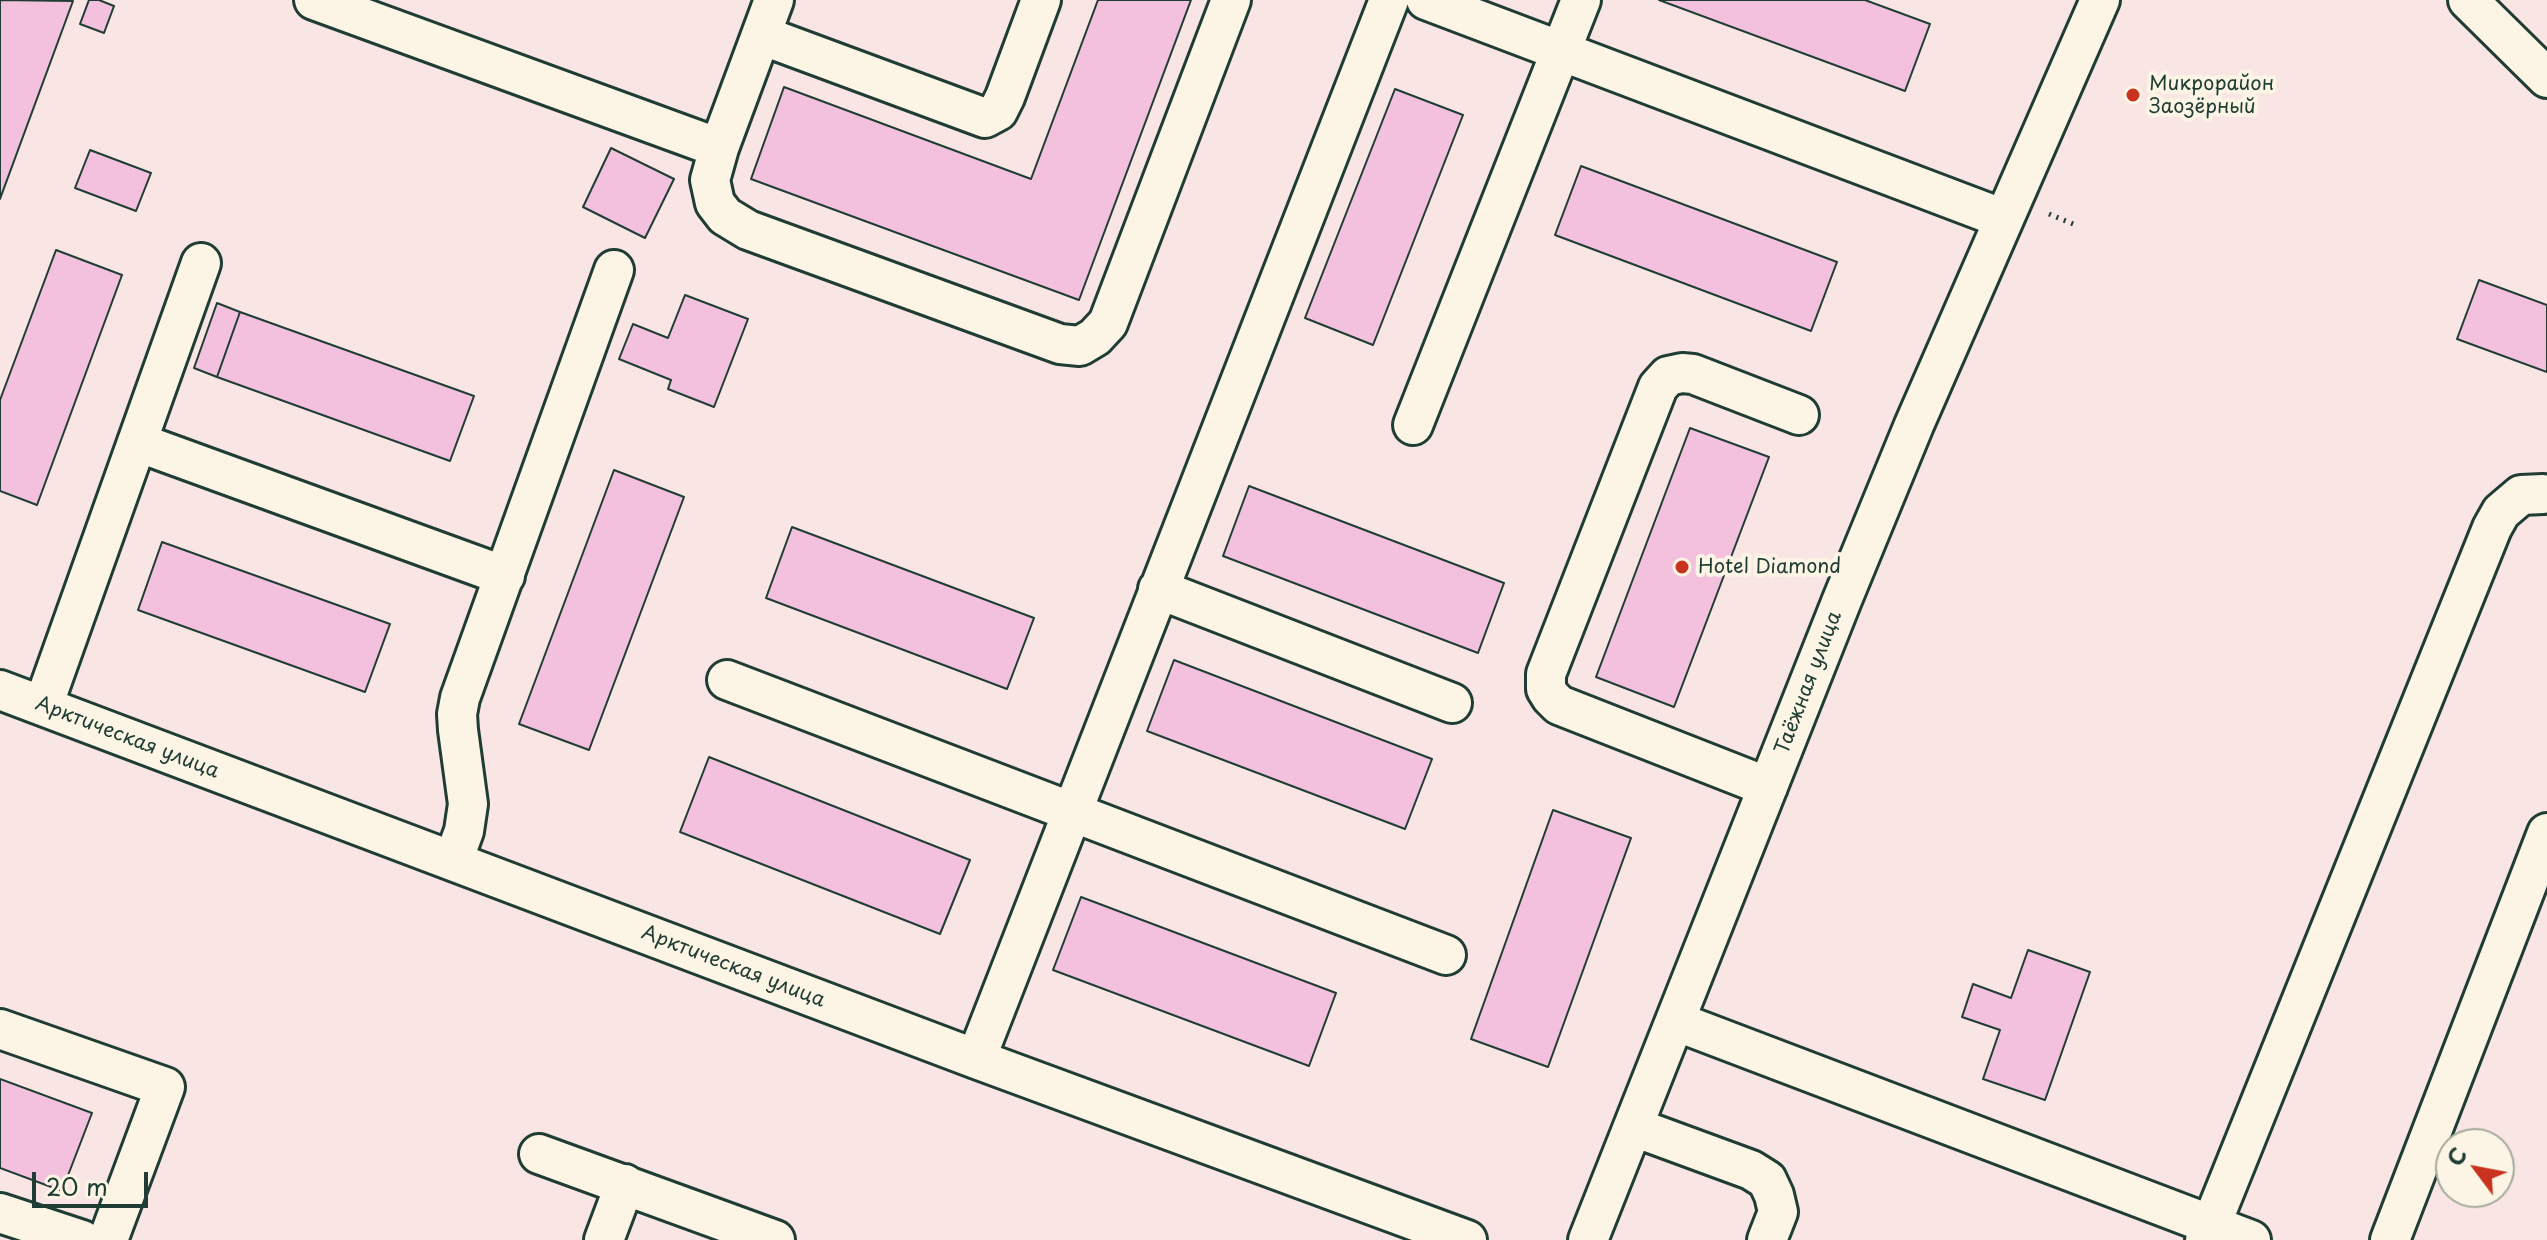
<!DOCTYPE html>
<meta charset="utf-8">
<style>
body{margin:0}
#map{position:relative;width:2547px;height:1240px;overflow:hidden;background:#f9e5e3;font-family:"Playpen Sans",sans-serif}
canvas{display:block}
.north{position:absolute;left:2435px;top:1128px;width:80px;height:80px;box-sizing:border-box;background:#fcf5e5;border:2px solid #a4ab9e;border-radius:50%;rotate:302deg;font-size:22px;font-weight:700;line-height:32px;text-align:center;color:#1f3d34}
.north::after{content:'';display:block;margin:auto;width:28px;height:36px;background:#c8321e;clip-path:polygon(50% 0,100% 100%,50% 72%,0 100%)}
.scale{position:absolute;left:32px;top:1172px;width:116px;height:36px;box-sizing:border-box;border:4px solid #1f3d34;border-top:0;padding-left:10px;font-size:24px;line-height:28px;white-space:nowrap;color:#1f3d34;-webkit-text-stroke:6px #fcf5e5;paint-order:stroke}
</style>
<div id="map">
<canvas width="2547" height="1240"></canvas>
<div class="north">С</div>
<div class="scale">20 m</div>
</div>
<script>
const ctx = document.querySelector('canvas').getContext('2d');
ctx.lineJoin = 'round';
function fill(path, color) {
  ctx.fillStyle = color;
  ctx.fill(path, 'evenodd');
}
function toPath(rows) {
  const path = new Path2D();
  for (const r of rows) {
    path.moveTo(r[0], r[1]);
    for (let i = 2; i < r.length; i += 2) path.lineTo(r[i], r[i + 1]);
  }
  return path;
}
function stroke(path, color, width, dash) {
  ctx.strokeStyle = color;
  ctx.lineWidth = width;
  ctx.lineCap = dash ? 'butt' : 'round';
  ctx.setLineDash(dash || []);
  ctx.stroke(path);
}
function label(font, color, halo, rows, align = 'center') {
  ctx.font = font + ' "Playpen Sans",sans-serif';
  ctx.lineWidth = 8;
  ctx.setLineDash([]);
  ctx.textBaseline = 'middle';
  ctx.strokeStyle = halo;
  ctx.fillStyle = color;
  for (const [text, x, y, turn = 0] of rows) {
    ctx.save();
    ctx.translate(x, y);
    ctx.rotate((+turn || 0) * Math.PI / 180);
    ctx.textAlign = isNaN(turn) ? turn : align;
    if (halo) ctx.strokeText(text, 0, 0);
    ctx.fillText(text, 0, 0);
    ctx.restore();
  }
}
const building = toPath([
 [0,0,73,1,0,199,0,0],
 [89,0,99,0,114,6,104,33,80,24,89,0],
 [1098,0,1191,0,1079,300,751,179,784,87,1031,179,1098,0],
 [1659,0,1865,0,1930,24,1905,91,1659,0],
 [1395,89,1463,115,1373,345,1305,318,1395,89],
 [611,148,674,179,645,238,583,207,611,148],
 [90,150,151,173,136,211,75,188,90,150],
 [1581,166,1837,262,1811,331,1555,235,1581,166],
 [56,250,122,275,37,505,0,491,0,400,56,250],
 [2479,280,2547,305,2547,372,2457,339,2479,280],
 [685,295,748,319,714,407,668,389,671,380,619,359,633,324,668,338,685,295],
 [217,303,240,312,217,377,194,368,217,303],
 [240,312,474,396,450,461,217,377,240,312],
 [1690,428,1769,457,1674,707,1596,677,1690,428],
 [614,470,684,497,589,750,519,724,614,470],
 [1249,486,1504,583,1478,653,1223,556,1249,486],
 [792,527,1034,618,1007,689,766,598,792,527],
 [162,542,390,624,365,692,138,610,162,542],
 [1174,660,1432,759,1405,829,1147,731,1174,660],
 [709,757,970,860,940,934,680,832,709,757],
 [1553,810,1631,838,1548,1067,1471,1039,1553,810],
 [1081,897,1336,993,1309,1066,1053,970,1081,897],
 [2028,950,2090,972,2045,1100,1983,1079,2000,1030,1962,1017,1973,984,2011,998,2028,950],
 [0,1079,92,1113,62,1191,0,1168,0,1079]
]);
fill(building, '#f3c0de');
stroke(building, '#1f3d34', 2);
const minor = toPath([
 [314,0,719,148,710,180,715,203,725,216,748,230,1060,344,1080,346,1095,337,1108,323,1231,0],
 [1426,0,2004,219],
 [2468,0,2547,78],
 [761,35,985,118,998,111,1005,97,1041,0],
 [719,148,774,0],
 [1413,425,1581,0],
 [137,442,505,576],
 [1158,589,1452,703],
 [727,680,1446,955],
 [0,690,976,1059,1467,1240],
 [43,706,201,263],
 [1768,787,1559,705,1551,697,1546,689,1546,674,1658,387,1668,376,1682,373,1693,374,1799,415],
 [453,861,464,831,468,804,458,730,457,714,460,698,614,270],
 [1675,1021,2251,1240],
 [0,1029,165,1087,108,1240],
 [976,1059,1389,0],
 [1634,1127,1751,1170,1767,1180,1774,1195,1778,1212,1767,1240],
 [539,1154,775,1240],
 [0,1213,82,1240],
 [604,1240,625,1184],
 [1588,1240,1842,600,1914,425,2100,0],
 [2205,1240,2492,528,2501,512,2521,495,2543,494],
 [2390,1240,2547,833]
]);
stroke(minor, '#1f3d34', 44);
stroke(toPath([
 [2049,214,2078,226]
]), '#1f3d34', 5, [2, 6]);
stroke(minor, '#fcf5e5', 38);
for (const [x, y, r, color] of [
 [2133,95,8,"#c8321e"],
 [1682,567,8,"#c8321e"]
]) {
  const dot = new Path2D();
  dot.arc(x, y, r, 0, 2 * Math.PI);
  ctx.fillStyle = color;
  ctx.fill(dot);
  stroke(dot, '#fcf5e5', 3);
}
label('20px', '#1f3d34', '#fcf5e5', [
 ["Микрорайон",2149,84],
 ["Заозёрный",2149,107],
 ["Hotel Diamond",1698,567]
], 'left');
label('20px', '#1f3d34', '#fcf5e5', [
 ["Таёжная улица",1809,683,-69],
 ["Арктическая улица",127,738,21],
 ["Арктическая улица",733,967,21]
]);
</script>
